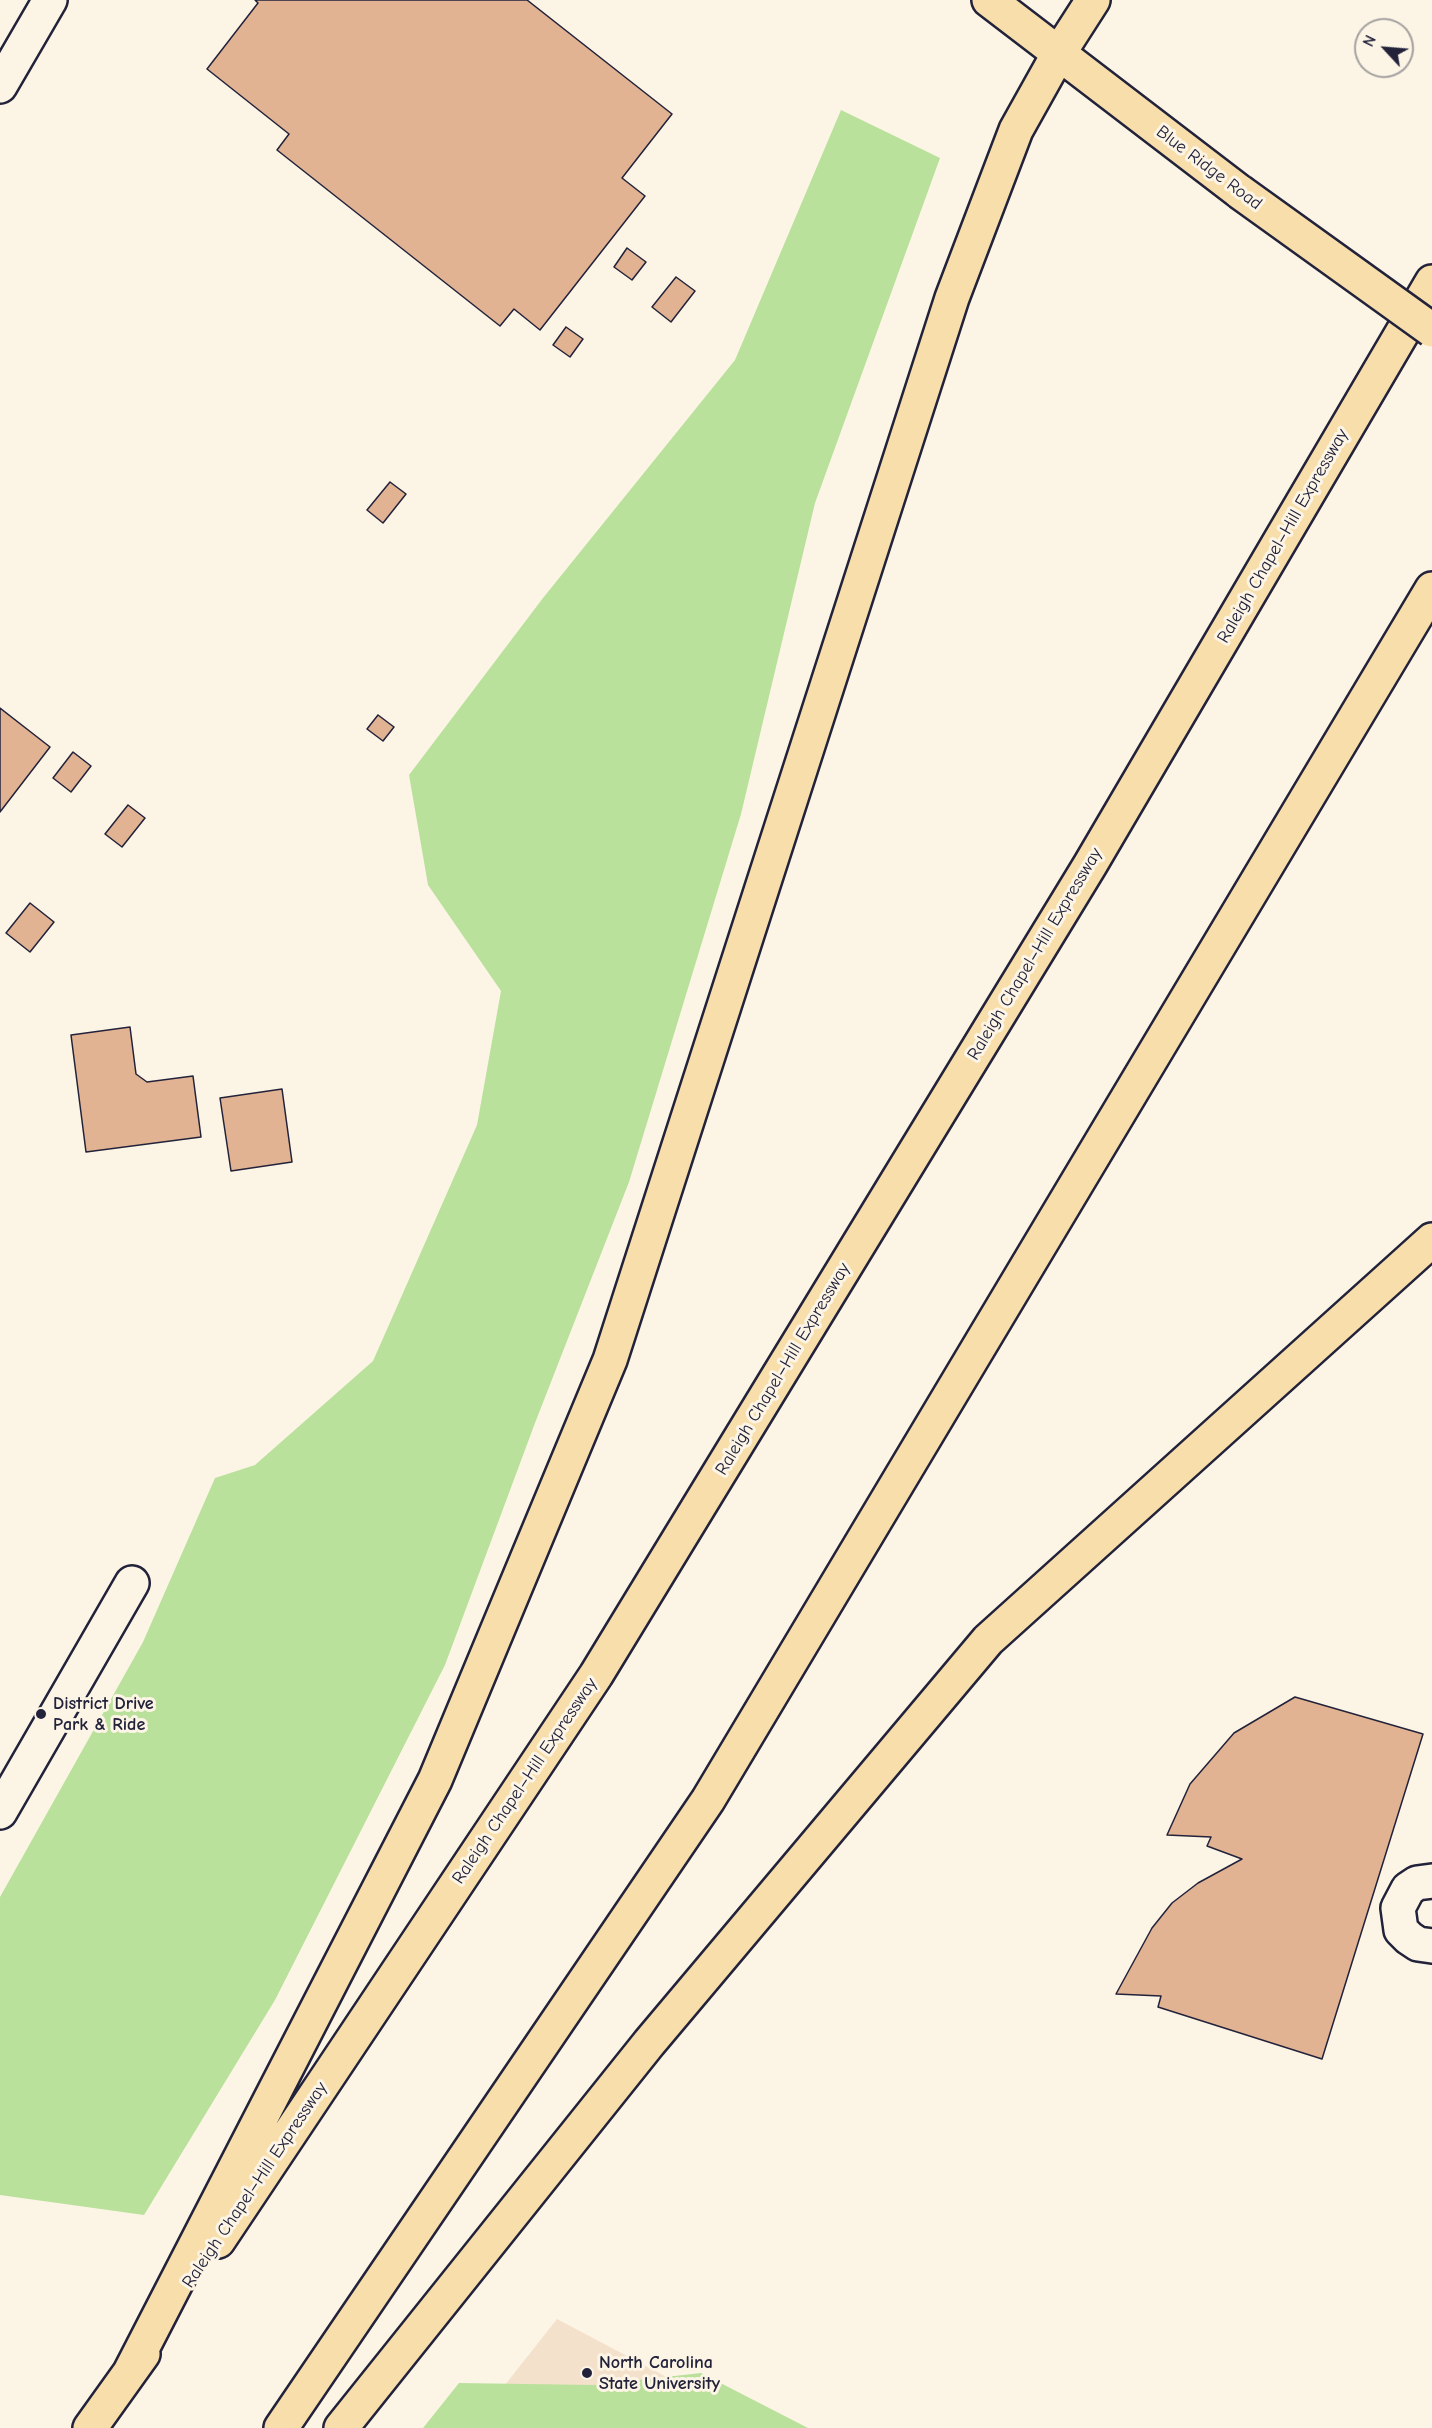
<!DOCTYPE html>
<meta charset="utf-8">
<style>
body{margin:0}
#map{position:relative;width:1432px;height:2428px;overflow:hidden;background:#fcf5e5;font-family:"Comic Neue",sans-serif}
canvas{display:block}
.north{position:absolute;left:1354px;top:18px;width:60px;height:60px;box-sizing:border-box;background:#fcf5e5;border:2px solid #a5a1a1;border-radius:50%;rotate:296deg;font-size:16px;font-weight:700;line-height:24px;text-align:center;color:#22223b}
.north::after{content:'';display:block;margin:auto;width:21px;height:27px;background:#22223b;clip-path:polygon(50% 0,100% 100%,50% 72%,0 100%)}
</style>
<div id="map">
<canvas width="1432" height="2428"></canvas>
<div class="north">N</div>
</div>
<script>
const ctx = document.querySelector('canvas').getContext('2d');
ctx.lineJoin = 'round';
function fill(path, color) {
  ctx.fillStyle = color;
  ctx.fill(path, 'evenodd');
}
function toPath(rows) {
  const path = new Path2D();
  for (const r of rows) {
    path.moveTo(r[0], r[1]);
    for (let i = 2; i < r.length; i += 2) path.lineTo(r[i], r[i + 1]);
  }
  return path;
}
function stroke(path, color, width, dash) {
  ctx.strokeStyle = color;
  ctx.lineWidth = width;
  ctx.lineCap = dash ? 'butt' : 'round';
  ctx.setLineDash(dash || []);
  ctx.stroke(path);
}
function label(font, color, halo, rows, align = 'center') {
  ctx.font = font + ' "Comic Neue",sans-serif';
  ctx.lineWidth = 6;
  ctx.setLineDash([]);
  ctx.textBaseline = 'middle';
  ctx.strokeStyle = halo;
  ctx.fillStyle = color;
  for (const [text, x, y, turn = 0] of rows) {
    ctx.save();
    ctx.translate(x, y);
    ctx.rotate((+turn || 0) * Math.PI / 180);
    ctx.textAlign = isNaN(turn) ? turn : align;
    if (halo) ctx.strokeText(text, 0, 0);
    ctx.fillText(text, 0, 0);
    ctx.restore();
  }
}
fill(toPath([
 [557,2319,763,2428,471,2428]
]), '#f4e1cc');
fill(toPath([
 [841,110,940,158,815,503,741,814,629,1182,535,1423,445,1665,275,2000,144,2215,0,2195,0,1897,143,1642,215,1478,255,1465,373,1361,477,1125,501,991,428,885,409,775,543,598,735,360],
 [701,2373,808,2428,423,2428,459,2383,594,2385]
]), '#b9e19c');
const building = toPath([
 [255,0,527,0,672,114,622,178,645,196,540,330,514,309,500,326,277,150,289,134,207,69,258,3,255,0],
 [627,248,646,262,632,280,614,267,627,248],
 [676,277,695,291,671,322,652,307,676,277],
 [566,327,583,339,570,357,553,345,566,327],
 [390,482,406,494,383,523,367,510,390,482],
 [0,708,50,747,0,812,0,708],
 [378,715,394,727,383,741,367,729,378,715],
 [73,752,91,766,71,792,53,778,73,752],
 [128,805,145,818,122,847,105,834,128,805],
 [30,903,54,922,30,952,6,933,30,903],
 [130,1027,136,1074,147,1082,193,1076,201,1137,86,1152,71,1035,130,1027],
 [282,1089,292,1162,231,1171,220,1098,282,1089],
 [1295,1697,1423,1734,1322,2059,1158,2007,1161,1996,1116,1994,1152,1928,1172,1903,1198,1883,1242,1859,1207,1846,1211,1837,1167,1835,1190,1784,1234,1733,1295,1697]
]);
fill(building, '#e1b392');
stroke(building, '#22223b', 1.5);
const minor = toPath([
 [0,86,50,0],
 [0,1812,132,1583],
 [1432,1881,1417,1883,1408,1889,1398,1908,1401,1930,1409,1938,1418,1944,1432,1946]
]);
const major = toPath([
 [989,0,1240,192]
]);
const highway = toPath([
 [218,2241,596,1675,1090,865,1432,282],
 [130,2372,435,1780,610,1360,952,298,1016,130,1059,53,1093,0],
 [90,2428,143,2354],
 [281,2428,708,1800,1432,589],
 [341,2428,649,2043,988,1640,1432,1240]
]);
stroke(minor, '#22223b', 38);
stroke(major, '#22223b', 38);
stroke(highway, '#22223b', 38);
stroke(minor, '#fcf5e5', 33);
stroke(major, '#f8deab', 33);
stroke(highway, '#f8deab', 33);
const majorBridge = toPath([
 [1240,192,1432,330]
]);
stroke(majorBridge, '#22223b', 38, []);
stroke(majorBridge, '#f8deab', 33);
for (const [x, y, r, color] of [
 [41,1714,6,"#22223b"],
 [587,2373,6,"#22223b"]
]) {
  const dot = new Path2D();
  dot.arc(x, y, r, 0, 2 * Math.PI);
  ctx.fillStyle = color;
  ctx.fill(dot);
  stroke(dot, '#fcf5e5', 2);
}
label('18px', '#22223b', '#fcf5e5', [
 ["Blue Ridge Road",1209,168,37],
 ["Raleigh Chapel–Hill Expressway",1283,536,-60],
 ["Raleigh Chapel–Hill Expressway",1035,954,-59],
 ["Raleigh Chapel–Hill Expressway",783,1369,-59],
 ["Raleigh Chapel–Hill Expressway",525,1781,-56],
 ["Raleigh Chapel–Hill Expressway",255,2185,-56]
]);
label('bold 18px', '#22223b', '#fcf5e5', [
 ["District Drive",53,1704],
 ["Park & Ride",53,1725],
 ["North Carolina",599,2363],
 ["State University",599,2384]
], 'left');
</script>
